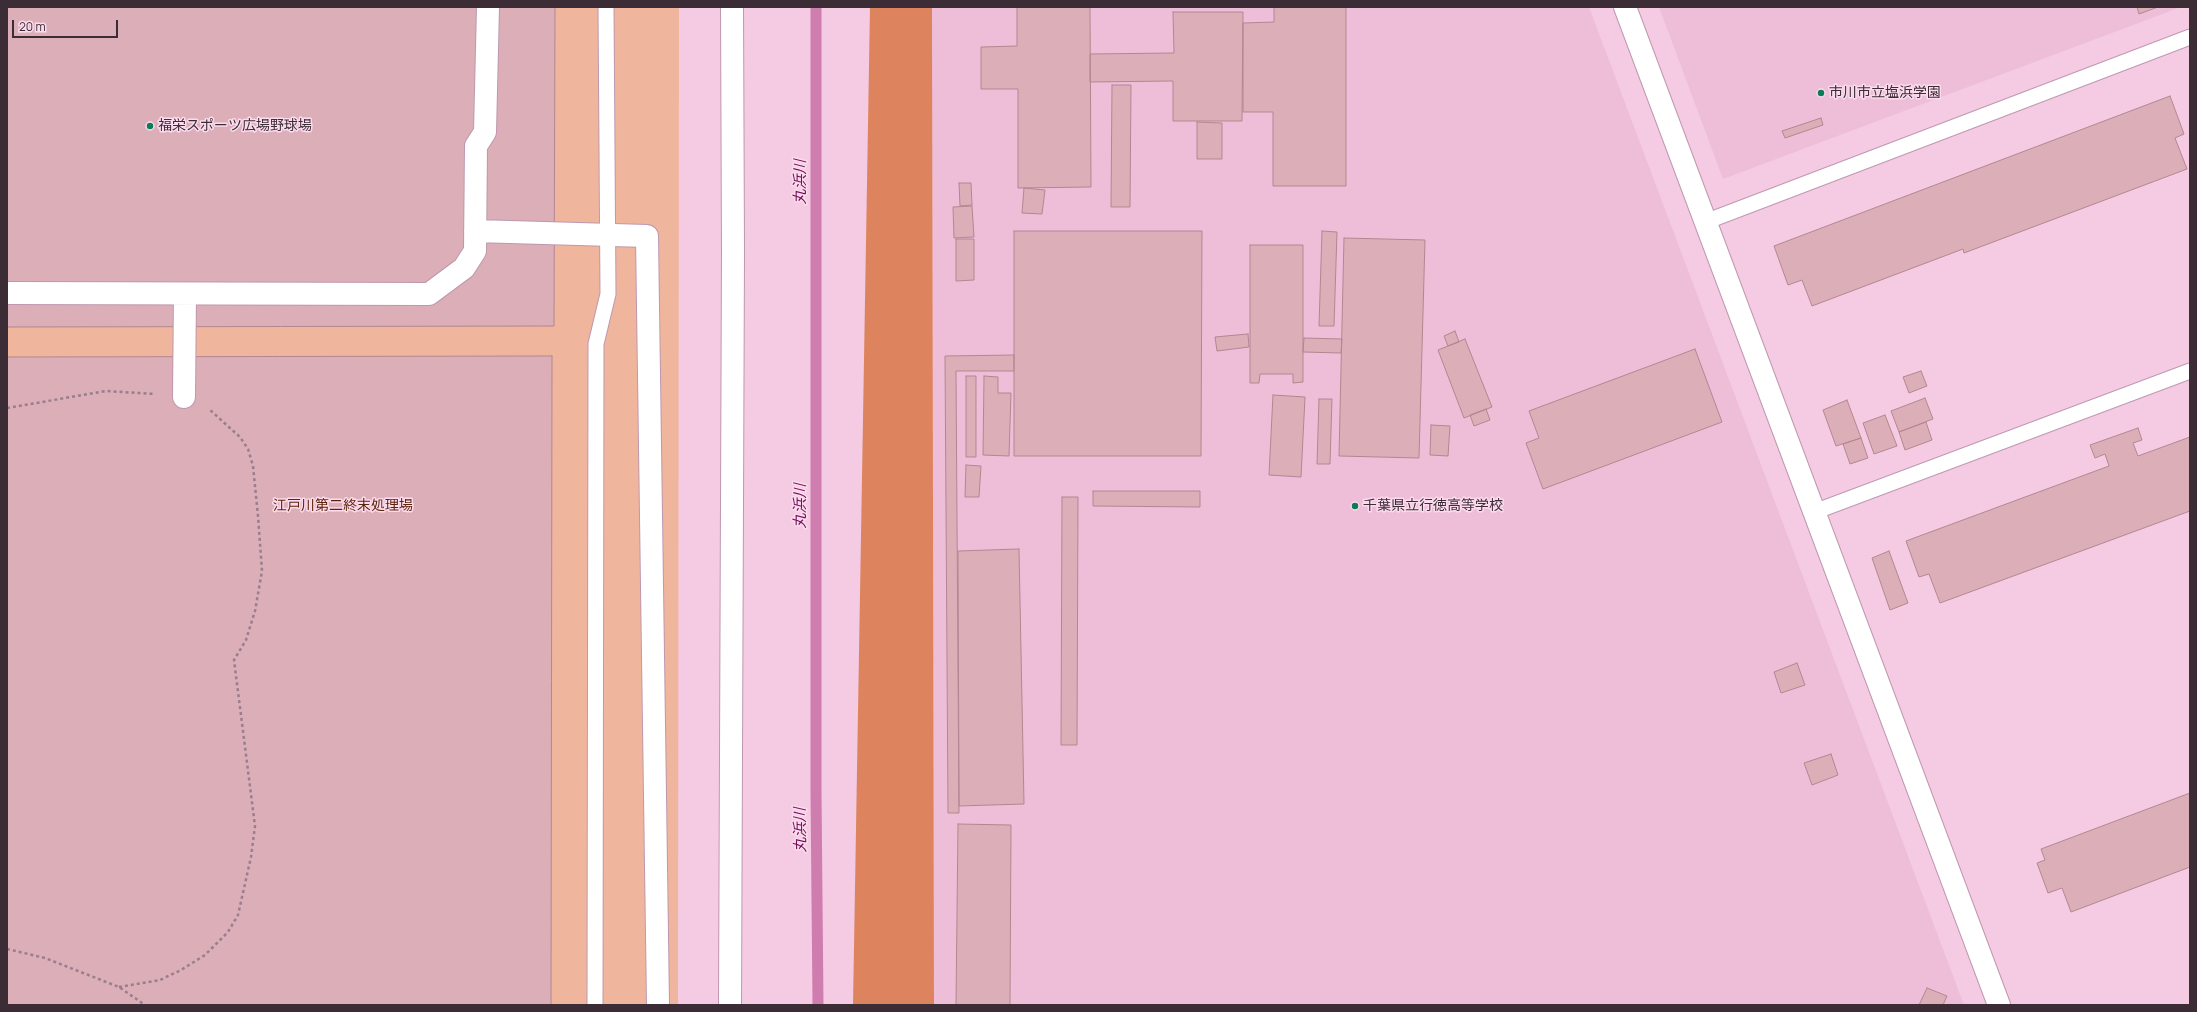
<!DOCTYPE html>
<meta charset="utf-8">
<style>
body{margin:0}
#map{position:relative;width:2197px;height:1012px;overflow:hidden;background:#f4cbe2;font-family:Manrope,sans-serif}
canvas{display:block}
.frame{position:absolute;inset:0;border:8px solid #3b2c35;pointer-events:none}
.scale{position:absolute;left:12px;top:20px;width:106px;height:18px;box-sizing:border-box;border:2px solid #3b2c35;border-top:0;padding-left:5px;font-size:12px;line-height:14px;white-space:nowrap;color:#3b2c35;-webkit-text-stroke:3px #fcdbee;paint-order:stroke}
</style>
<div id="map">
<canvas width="2197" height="1012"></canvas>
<div class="frame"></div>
<div class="scale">20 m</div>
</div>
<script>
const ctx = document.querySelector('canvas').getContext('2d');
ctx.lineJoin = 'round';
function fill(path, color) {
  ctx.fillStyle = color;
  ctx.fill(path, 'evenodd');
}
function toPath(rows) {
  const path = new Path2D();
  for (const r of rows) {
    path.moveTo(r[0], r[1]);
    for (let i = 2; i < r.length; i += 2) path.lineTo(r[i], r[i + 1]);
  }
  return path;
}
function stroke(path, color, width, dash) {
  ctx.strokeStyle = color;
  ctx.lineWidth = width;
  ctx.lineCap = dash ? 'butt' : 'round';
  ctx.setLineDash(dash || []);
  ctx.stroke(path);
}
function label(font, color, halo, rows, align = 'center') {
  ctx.font = font + ' Manrope,"Noto Sans JP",sans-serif';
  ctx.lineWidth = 3;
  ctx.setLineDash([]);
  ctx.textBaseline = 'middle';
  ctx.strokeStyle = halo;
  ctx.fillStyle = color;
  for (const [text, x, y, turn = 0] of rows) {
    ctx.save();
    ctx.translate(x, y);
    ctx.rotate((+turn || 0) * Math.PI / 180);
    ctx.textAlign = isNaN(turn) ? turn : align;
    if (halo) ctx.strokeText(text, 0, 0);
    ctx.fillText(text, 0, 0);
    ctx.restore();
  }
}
fill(toPath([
 [932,7,1589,7,1964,1005,934,1005],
 [1659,7,2181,7,1723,179]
]), '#eebed9');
fill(toPath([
 [7,7,679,7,678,1005,7,1005]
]), '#f0b59d');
fill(toPath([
 [870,7,932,7,934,1005,853,1005]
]), '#dd845f');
stroke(toPath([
 [816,7,816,793,818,1005]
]), '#cf7caf', 11);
const building = toPath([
 [7,7,555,7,554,326,7,327,7,7],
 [1017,7,1090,7,1091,187,1018,188,1018,89,981,89,981,47,1017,46,1017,7],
 [1274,7,1346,7,1346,186,1273,186,1273,112,1243,112,1243,23,1274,22,1274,7],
 [2137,7,2158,7,2139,14,2137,7],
 [1173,12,1243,12,1242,121,1173,121,1173,81,1090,82,1090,54,1174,53,1173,12],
 [1112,85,1131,85,1130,207,1111,207,1112,85],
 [2170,96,2184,134,2175,138,2187,169,1964,253,1963,249,1812,306,1802,280,1788,285,1774,246,2170,96],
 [1821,118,1823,125,1785,138,1782,131,1821,118],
 [1197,122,1222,123,1222,159,1197,159,1197,122],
 [959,183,971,183,972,205,960,206,959,183],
 [1024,188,1045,190,1042,214,1022,213,1024,188],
 [972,206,974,237,954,238,953,207,972,206],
 [1014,231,1202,231,1201,456,1014,456,1014,231],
 [1322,231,1337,232,1334,326,1319,326,1322,231],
 [1344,238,1425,240,1419,458,1339,456,1344,238],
 [956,239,974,239,974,280,956,281,956,239],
 [1250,245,1303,245,1303,382,1293,383,1293,374,1260,374,1259,383,1250,383,1250,245],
 [1455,331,1459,342,1448,346,1444,336,1455,331],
 [1248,334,1249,347,1217,351,1215,337,1248,334],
 [1304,338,1342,339,1341,353,1303,352,1304,338],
 [1465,339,1492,407,1464,418,1438,350,1465,339],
 [1695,349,1722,422,1543,489,1526,443,1539,438,1529,411,1695,349],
 [1014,355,1014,371,956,371,959,813,948,813,945,356,1014,355],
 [552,356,551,1005,7,1005,7,357,552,356],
 [1921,371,1927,386,1909,393,1903,377,1921,371],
 [966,376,976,376,976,457,966,457,966,376],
 [984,376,998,377,998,393,1011,393,1009,456,983,455,984,376],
 [1273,395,1305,397,1301,477,1269,475,1273,395],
 [1925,398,1933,419,1899,432,1891,411,1925,398],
 [1319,399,1332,399,1330,464,1317,464,1319,399],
 [1847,400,1861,438,1836,446,1823,410,1847,400],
 [1486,409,1490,420,1474,426,1470,415,1486,409],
 [1885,415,1897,446,1874,454,1863,423,1885,415],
 [1926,422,1932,440,1905,450,1899,432,1926,422],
 [1431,425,1450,426,1448,456,1430,455,1431,425],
 [2138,428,2142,440,2133,443,2138,456,2190,437,2190,511,1940,603,1929,574,1919,577,1906,541,2109,466,2105,454,2095,458,2090,445,2138,428],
 [1861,438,1868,458,1850,464,1843,444,1861,438],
 [966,465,981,466,979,497,965,497,966,465],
 [1093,491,1200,491,1200,507,1093,506,1093,491],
 [1062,497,1078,497,1077,745,1061,745,1062,497],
 [1019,549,1024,804,959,806,958,551,1019,549],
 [1889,551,1908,603,1890,610,1872,558,1889,551],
 [1797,663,1805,685,1781,693,1774,672,1797,663],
 [1831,754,1838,775,1812,785,1804,763,1831,754],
 [2190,793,2190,867,2071,912,2062,888,2048,893,2037,863,2045,860,2041,849,2190,793],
 [958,824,1011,825,1010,1005,956,1005,958,824],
 [1927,988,1947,996,1943,1005,1919,1005,1927,988]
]);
fill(building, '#dbaeb8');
stroke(building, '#b38791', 1);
const service = toPath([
 [1705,222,2190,37],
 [1814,512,2190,371],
 [595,1005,596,344,608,294,606,7]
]);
const pedestrian = toPath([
 [475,231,647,236,658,1005],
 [7,293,429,294,464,268,475,251,476,146,485,132,488,7],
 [184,397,185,294],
 [730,1005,733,252,732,7]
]);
const minor = toPath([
 [1625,7,1999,1005]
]);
stroke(service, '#bf98ae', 17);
stroke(pedestrian, '#bf98ae', 24);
stroke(minor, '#bf98ae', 24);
stroke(toPath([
 [7,408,106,391,155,394],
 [7,949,45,958,119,987,145,1005],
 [119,987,160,980,181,970,205,955,228,932,238,915,251,857,255,826,234,660,246,640,255,611,262,571,258,516,253,466,248,449,240,437,210,410]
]), '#9a7e8e', 2.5, [3, 3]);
stroke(service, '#fff', 15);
stroke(pedestrian, '#fff', 22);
stroke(minor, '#fff', 22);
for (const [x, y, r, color] of [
 [1821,93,4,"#0e7b57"],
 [150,126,4,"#0e7b57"],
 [1355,506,4,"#0e7b57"]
]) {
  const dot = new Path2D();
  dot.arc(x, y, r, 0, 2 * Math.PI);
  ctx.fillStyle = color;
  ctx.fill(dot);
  stroke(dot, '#fcdbee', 1.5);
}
label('14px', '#3b2c35', '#fcdbee', [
 ["市川市立塩浜学園",1829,93],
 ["福栄スポーツ広場野球場",158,126],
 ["千葉県立行徳高等学校",1363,506]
], 'left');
label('14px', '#5c2409', '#fcdbee', [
 ["江戸川第二終末処理場",343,506]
]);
label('italic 15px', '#730d56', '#fcdbee', [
 ["丸浜川",801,182,-90],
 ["丸浜川",801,506,-90],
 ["丸浜川",801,830,-91]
]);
</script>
